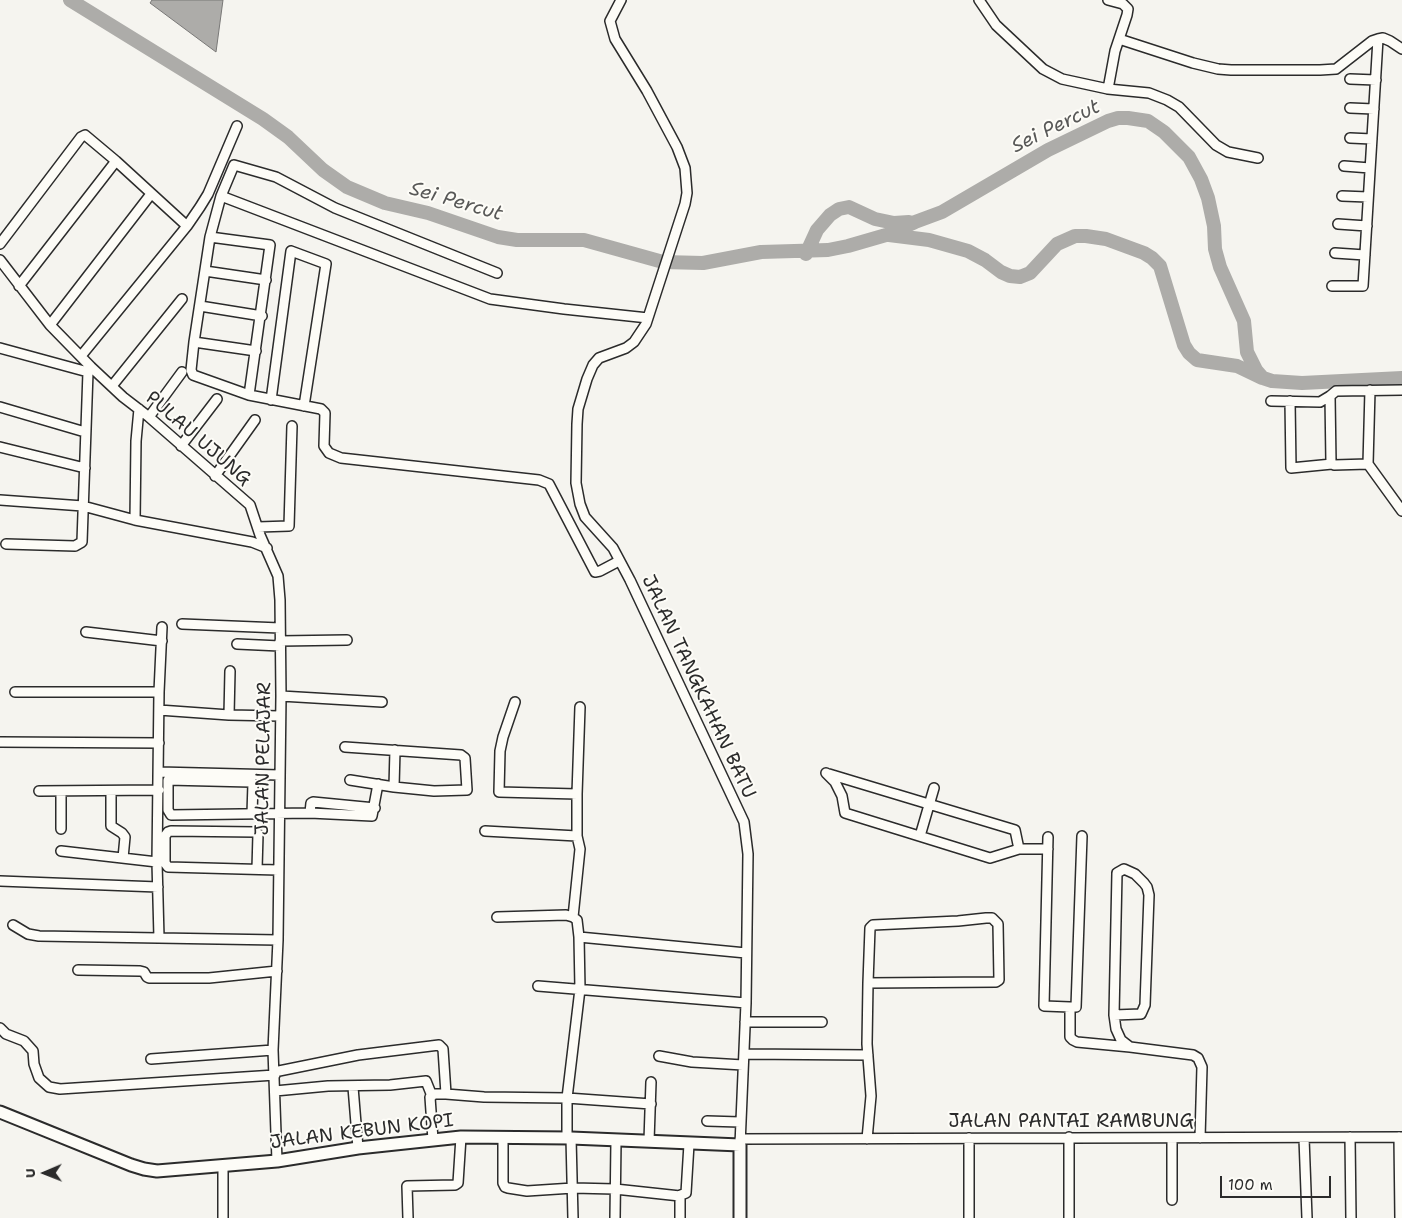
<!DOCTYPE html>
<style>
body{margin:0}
#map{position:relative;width:1402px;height:1218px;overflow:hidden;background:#f5f4ef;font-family:"Shantell Sans",sans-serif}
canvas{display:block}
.north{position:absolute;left:20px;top:1148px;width:50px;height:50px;-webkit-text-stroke:4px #fdfcf7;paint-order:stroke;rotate:269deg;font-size:14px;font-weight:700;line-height:20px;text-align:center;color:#2b2b2b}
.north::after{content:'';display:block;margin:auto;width:18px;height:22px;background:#2b2b2b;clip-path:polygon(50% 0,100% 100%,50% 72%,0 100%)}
.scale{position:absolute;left:1220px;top:1176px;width:111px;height:22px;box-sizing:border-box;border:2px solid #2b2b2b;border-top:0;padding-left:6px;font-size:15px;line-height:18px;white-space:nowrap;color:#2b2b2b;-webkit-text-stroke:4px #fdfcf7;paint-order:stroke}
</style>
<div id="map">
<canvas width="1402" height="1218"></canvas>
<div class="north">U</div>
<div class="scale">100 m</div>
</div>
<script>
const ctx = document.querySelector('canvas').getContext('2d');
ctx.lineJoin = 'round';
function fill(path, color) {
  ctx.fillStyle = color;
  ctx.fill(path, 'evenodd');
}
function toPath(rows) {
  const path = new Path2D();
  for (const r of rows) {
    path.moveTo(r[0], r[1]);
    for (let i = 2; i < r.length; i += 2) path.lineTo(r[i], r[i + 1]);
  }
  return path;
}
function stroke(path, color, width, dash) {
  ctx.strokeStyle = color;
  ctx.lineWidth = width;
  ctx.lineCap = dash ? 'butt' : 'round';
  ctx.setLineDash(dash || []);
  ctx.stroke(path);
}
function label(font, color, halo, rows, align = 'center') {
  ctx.font = font + ' "Shantell Sans",sans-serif';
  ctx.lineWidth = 4;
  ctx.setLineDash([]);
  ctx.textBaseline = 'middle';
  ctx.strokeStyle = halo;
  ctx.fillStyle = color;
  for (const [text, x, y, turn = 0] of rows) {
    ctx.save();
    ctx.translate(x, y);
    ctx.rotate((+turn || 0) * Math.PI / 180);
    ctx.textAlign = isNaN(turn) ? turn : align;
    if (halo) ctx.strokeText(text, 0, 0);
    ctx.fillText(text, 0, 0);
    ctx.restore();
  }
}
const water = toPath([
 [152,0,223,0,216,52,150,3,152,0]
]);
fill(water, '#adaca9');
stroke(water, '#797877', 1);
stroke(toPath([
 [70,0,263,119,288,137,323,170,347,187,385,203,428,213,498,237,517,240,584,240,663,262,703,263,761,252,828,250,848,246,886,235,915,222,942,212,1048,150,1108,121,1118,118,1128,118,1148,121,1164,132,1189,157,1201,179,1208,198,1214,226,1215,249,1220,267,1244,321,1247,352,1256,370,1263,378,1272,381,1302,383,1402,378],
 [889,235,929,240,968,251,985,260,1001,272,1010,276,1020,277,1030,273,1057,244,1075,236,1086,236,1106,239,1144,253,1152,258,1160,266,1184,345,1189,353,1197,360,1237,366,1262,378],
 [806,254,817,230,830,215,839,209,849,207,875,219,894,223,909,222]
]), '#adaca9', 14);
const minor = toPath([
 [621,0,610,21,615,39,647,91,677,147,685,168,687,193,685,204,646,324,634,342,626,348,599,358,593,365,587,379,578,409,577,424,576,483,580,504,585,517,613,548,630,580,744,822,748,854,746,1003,740,1145],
 [979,0,996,25,1043,69,1062,79,1108,89,1149,93,1167,100,1179,107,1216,145,1228,152,1258,158],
 [1119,39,1193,63,1218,69,1231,70,1320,70,1336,69,1372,41,1378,39,1383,38,1390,41,1402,49],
 [1350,79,1376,80],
 [1108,89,1115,51,1127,15,1128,9,1123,4,1108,0],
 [1350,108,1374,109],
 [1350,138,1372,139],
 [1344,166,1370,168],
 [221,196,490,299,564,309,648,318],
 [1342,196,1368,197],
 [1338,224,1367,226],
 [210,237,221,196,234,165,276,177,335,208,497,273],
 [0,244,81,137,85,135,116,161,187,226],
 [1335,253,1365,255],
 [0,260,50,325,91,367,123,397,149,417,250,505,260,535,278,576,280,600,281,696,278,940,273,1050,277,1161],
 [205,271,266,280],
 [19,286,116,161],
 [1332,286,1363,286,1378,39],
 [200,306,262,316],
 [50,325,151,194],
 [194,342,256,351],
 [0,348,88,372],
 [81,356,187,226,200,207,208,194,237,126],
 [112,386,182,299],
 [1402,390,1336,391,1330,396,1331,463,1334,465,1368,464,1402,511],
 [249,395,270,245,210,237,194,342,191,370,193,375,249,395,321,409,325,413,324,446,329,453,341,458,539,480,549,484,595,572,600,571,619,561],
 [271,400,291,251,326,264,304,406],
 [1271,401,1320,402,1330,396],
 [1290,401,1291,468,1332,464],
 [0,407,85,432],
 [149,417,182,372],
 [181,446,217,399],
 [0,447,85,468],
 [1368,464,1370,390],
 [215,476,255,420],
 [0,500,83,506,135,520,252,542,267,548],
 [135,520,136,441,139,409],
 [258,527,289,526,292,426],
 [6,544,75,546,82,542,88,372,91,367],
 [182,624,280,628],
 [86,632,162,641],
 [280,641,347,640],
 [237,644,280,646],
 [15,692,159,692],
 [281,696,382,702],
 [515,702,503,737,500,751,499,792,577,794],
 [159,710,229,715,280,716],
 [229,715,230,671],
 [0,742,159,743],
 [345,747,461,755,465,758,467,790,434,791,394,787],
 [159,772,280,775],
 [826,773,835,782,842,796,845,813,990,858,1019,849,1048,849],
 [829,774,1015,830,1019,849],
 [350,780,394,787,395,750],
 [39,791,159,790],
 [111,791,111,826,122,833,125,837,123,858],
 [310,813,311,803,313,802,375,808],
 [252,814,253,783,251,782,168,780,168,810,171,815,310,813,372,816,378,784],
 [61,829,61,791],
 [485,831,577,836],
 [920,836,934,788],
 [1082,836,1076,1007,1070,1007,1070,1037,1073,1040,1077,1042,1130,1047],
 [1048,837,1044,1006,1070,1007],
 [61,851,157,862],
 [257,869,258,834,256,832,171,831,168,832,165,836,165,863,168,867,278,870],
 [0,881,158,887],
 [497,917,566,915,573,917,577,920,579,937,580,989,567,1098,567,1138],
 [573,917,580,849,577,836,577,794,580,707],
 [13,925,28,934,39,936,278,940],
 [579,937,746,953],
 [159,938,157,862,159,692,162,627],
 [78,970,140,971,144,972,147,977,149,978,209,978,277,971],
 [538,986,746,1003],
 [1114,1015,1141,1014,1145,1005,1149,895,1147,887,1144,883,1135,874,1124,869,1117,873,1114,1015,1116,1029,1121,1040,1130,1047,1193,1055,1198,1058,1202,1067,1200,1138],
 [745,1022,822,1022],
 [0,1028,6,1034,24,1041,33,1051,34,1064,39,1078,49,1087,60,1089,275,1075],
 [744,1054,868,1055],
 [659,1056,692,1062,743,1065],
 [151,1059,273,1050],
 [274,1072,358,1055,439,1045,443,1049,446,1094],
 [353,1087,358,1148],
 [275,1091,328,1086,390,1085,426,1081,432,1096],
 [707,1121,740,1122],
 [1350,1137,1351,1218],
 [1399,1137,1400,1218],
 [503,1138,503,1183,505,1187,508,1188,527,1191,573,1188,615,1189,680,1196],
 [571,1138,573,1218],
 [969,1138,969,1218],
 [1304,1138,1307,1218],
 [740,1139,1402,1137],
 [867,1139,871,1096,867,1044,868,983,870,928,873,925,958,921,986,918,992,918,998,924,999,980,996,982,868,983],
 [433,1140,430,1097,434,1094,446,1094,484,1097,567,1098,651,1104],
 [649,1141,651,1082],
 [1172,1200,1172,1138],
 [223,1218,223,1166],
 [408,1218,407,1186,455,1185,458,1183,461,1137],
 [615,1218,616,1141],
 [680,1218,680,1197,681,1195,686,1193,689,1144],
 [1069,1218,1069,1137]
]);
const major = toPath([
 [0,1112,131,1165,144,1169,157,1171,277,1161,358,1148,461,1137,571,1138,740,1145,740,1218]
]);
stroke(minor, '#2b2b2b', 12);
stroke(major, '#2b2b2b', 15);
stroke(minor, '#fdfcf7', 9);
stroke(major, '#fdfcf7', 11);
label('19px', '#2b2b2b', '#fdfcf7', [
 ["PULAU UJUNG",198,439,41],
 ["JALAN TANGKAHAN BATU",698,687,65],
 ["JALAN PELAJAR",264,759,-89],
 ["JALAN PANTAI RAMBUNG",1071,1122],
 ["JALAN KEBUN KOPI",362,1132,-7]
]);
label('italic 20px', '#585857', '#fdfcf7', [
 ["Sei Percut",1056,127,-26],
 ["Sei Percut",456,202,16]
]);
</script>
